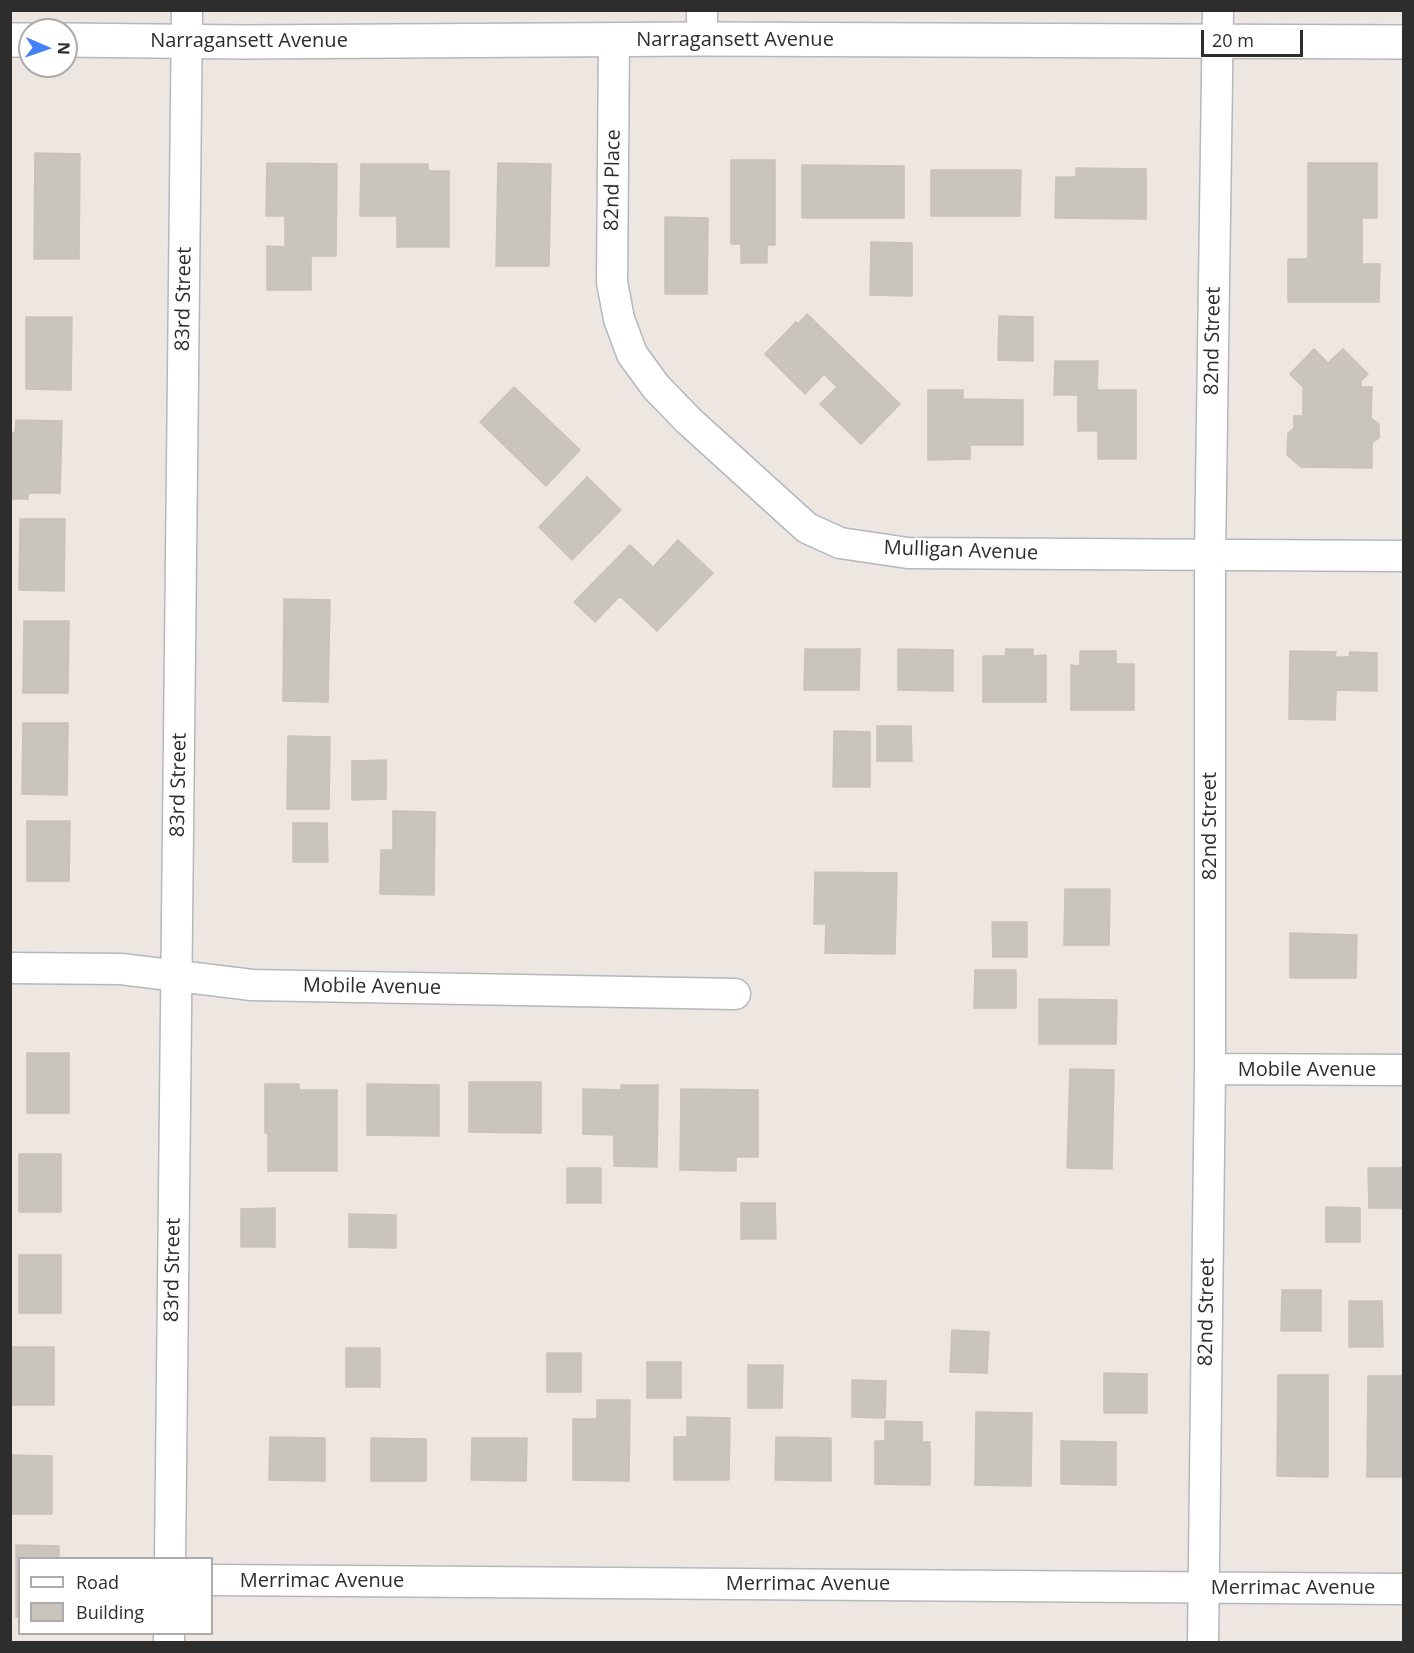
<!DOCTYPE html>
<style>
body{margin:0}
#map{position:relative;width:1414px;height:1653px;overflow:hidden;background:#eee6e0;font-family:"Open Sans",sans-serif}
canvas{display:block}
.frame{position:absolute;inset:0;border:12px solid #2d2d2d;pointer-events:none}
.legend{position:absolute;left:18px;top:1557px;width:195px;height:78px;box-sizing:border-box;background:#fff;border:2px solid #ababab;margin:0;padding:8px 10px;list-style:none;font-size:18px;color:#2d2d2d}
.legend li{display:flex;align-items:center;gap:12px;height:30px}
.legend b{width:30px;border:2px solid #ababab}
.north{position:absolute;left:18px;top:18px;width:60px;height:60px;box-sizing:border-box;background:#fff;border:2px solid #ababab;border-radius:50%;rotate:92deg;font-size:16px;font-weight:700;line-height:24px;text-align:center;color:#2d2d2d}
.north::after{content:'';display:block;margin:auto;width:21px;height:27px;background:#4481f7;clip-path:polygon(50% 0,100% 100%,50% 72%,0 100%)}
.scale{position:absolute;left:1201px;top:30px;width:102px;height:27px;box-sizing:border-box;border:3px solid #2d2d2d;border-top:0;padding-left:8px;font-size:18px;line-height:21px;white-space:nowrap;color:#2d2d2d;-webkit-text-stroke:4px #fff;paint-order:stroke}
</style>
<div id="map">
<canvas width="1414" height="1653"></canvas>
<div class="frame"></div>
<ul class="legend">
<li><b style="height:8px;background:#fff"></b>Road</li>
<li><b style="height:16px;background:#cac4be"></b>Building</li>
</ul>
<div class="north">N</div>
<div class="scale">20 m</div>
</div>
<script>
const ctx = document.querySelector('canvas').getContext('2d');
ctx.lineJoin = 'round';
function fill(path, color) {
  ctx.fillStyle = color;
  ctx.fill(path, 'evenodd');
}
function toPath(rows) {
  const path = new Path2D();
  for (const r of rows) {
    path.moveTo(r[0], r[1]);
    for (let i = 2; i < r.length; i += 2) path.lineTo(r[i], r[i + 1]);
  }
  return path;
}
function stroke(path, color, width, dash) {
  ctx.strokeStyle = color;
  ctx.lineWidth = width;
  ctx.lineCap = dash ? 'butt' : 'round';
  ctx.setLineDash(dash || []);
  ctx.stroke(path);
}
function label(font, color, halo, rows, align = 'center') {
  ctx.font = font + ' "Open Sans",sans-serif';
  ctx.lineWidth = 5;
  ctx.setLineDash([]);
  ctx.textBaseline = 'middle';
  ctx.strokeStyle = halo;
  ctx.fillStyle = color;
  for (const [text, x, y, turn = 0] of rows) {
    ctx.save();
    ctx.translate(x, y);
    ctx.rotate((+turn || 0) * Math.PI / 180);
    ctx.textAlign = isNaN(turn) ? turn : align;
    if (halo) ctx.strokeText(text, 0, 0);
    ctx.fillText(text, 0, 0);
    ctx.restore();
  }
}
const building = toPath([
 [35,153,80,154,79,259,34,259,35,153],
 [731,160,775,160,775,245,767,245,767,263,741,263,741,244,731,244,731,160],
 [267,163,337,164,336,256,311,256,311,290,267,290,267,246,285,247,285,216,266,216,267,163],
 [498,163,551,164,549,266,496,266,498,163],
 [1308,163,1377,163,1377,218,1362,218,1362,264,1380,264,1379,302,1288,302,1288,259,1308,259,1308,163],
 [361,164,428,164,428,171,449,171,449,247,397,247,397,216,360,216,361,164],
 [802,165,904,166,904,218,802,218,802,165],
 [1076,168,1146,169,1146,219,1055,218,1056,177,1076,177,1076,168],
 [931,170,1021,170,1020,216,931,216,931,170],
 [665,217,708,218,707,294,665,294,665,217],
 [871,242,912,243,912,296,870,295,871,242],
 [807,314,900,404,861,444,820,404,837,387,824,374,805,394,765,354,796,322,798,324,807,314],
 [999,316,1033,317,1033,361,998,360,999,316],
 [26,317,72,317,71,390,26,389,26,317],
 [1314,349,1328,363,1343,349,1368,374,1361,381,1361,387,1372,387,1371,418,1379,424,1379,438,1372,443,1372,468,1301,467,1287,455,1288,433,1294,428,1294,416,1303,416,1303,389,1305,389,1290,374,1314,349],
 [1055,361,1098,361,1097,390,1136,390,1136,459,1098,459,1098,431,1078,431,1078,395,1054,395,1055,361],
 [514,387,580,450,546,486,480,422,514,387],
 [928,390,963,390,963,399,1023,400,1023,445,970,445,970,459,928,460,928,390],
 [16,420,62,421,60,493,28,493,28,499,10,499,10,433,15,433,16,420],
 [587,477,621,510,572,560,539,527,587,477],
 [20,519,65,519,64,591,19,590,20,519],
 [678,540,713,573,657,631,620,596,595,622,574,602,630,545,653,567,678,540],
 [284,599,330,600,328,702,283,701,284,599],
 [24,621,69,621,68,693,23,693,24,621],
 [805,649,860,649,859,690,804,690,805,649],
 [898,649,953,650,953,691,898,690,898,649],
 [1006,649,1033,649,1033,656,1046,655,1046,702,983,702,983,656,1005,656,1006,649],
 [1080,651,1116,651,1116,664,1134,664,1134,710,1071,710,1071,665,1080,666,1080,651],
 [1290,651,1336,652,1335,657,1349,657,1350,652,1377,653,1377,691,1336,690,1335,720,1289,719,1290,651],
 [23,723,68,723,67,795,22,794,23,723],
 [877,726,911,726,912,761,877,761,877,726],
 [834,731,870,732,870,787,833,787,834,731],
 [288,736,330,737,329,809,287,809,288,736],
 [386,760,386,799,352,800,352,761,386,760],
 [393,811,435,812,434,895,380,894,381,850,393,850,393,811],
 [27,821,70,821,69,881,27,881,27,821],
 [293,823,327,823,328,862,293,862,293,823],
 [815,872,897,873,895,954,825,953,826,924,814,924,815,872],
 [1065,889,1110,889,1109,945,1064,945,1065,889],
 [992,922,1027,922,1027,957,993,957,992,922],
 [1290,933,1357,935,1356,978,1290,978,1290,933],
 [975,970,1016,970,1016,1008,974,1008,975,970],
 [1039,999,1117,1000,1116,1044,1039,1044,1039,999],
 [27,1053,69,1053,69,1113,27,1113,27,1053],
 [1070,1069,1114,1070,1112,1169,1067,1168,1070,1069],
 [469,1082,541,1082,541,1133,469,1132,469,1082],
 [265,1084,299,1084,299,1090,337,1090,337,1171,268,1171,268,1133,265,1133,265,1084],
 [367,1084,439,1085,439,1136,367,1135,367,1084],
 [621,1085,658,1085,657,1167,614,1166,614,1135,583,1134,583,1089,621,1090,621,1085],
 [681,1089,758,1090,758,1157,736,1157,736,1171,680,1170,681,1089],
 [19,1154,61,1154,61,1212,19,1212,19,1154],
 [567,1168,601,1168,601,1203,567,1203,567,1168],
 [1368,1168,1404,1168,1404,1208,1369,1208,1368,1168],
 [741,1203,775,1203,776,1239,741,1239,741,1203],
 [1326,1207,1360,1208,1360,1242,1326,1242,1326,1207],
 [275,1208,275,1247,241,1247,241,1209,275,1208],
 [349,1214,396,1215,396,1248,349,1247,349,1214],
 [19,1255,61,1255,61,1313,19,1313,19,1255],
 [1282,1290,1321,1290,1321,1331,1281,1331,1282,1290],
 [1349,1301,1382,1301,1383,1347,1349,1347,1349,1301],
 [952,1330,989,1332,987,1373,950,1372,952,1330],
 [12,1347,54,1347,54,1405,12,1405,12,1347],
 [346,1348,380,1348,380,1387,346,1387,346,1348],
 [547,1353,581,1353,581,1392,547,1392,547,1353],
 [647,1362,681,1362,681,1398,647,1398,647,1362],
 [748,1365,783,1365,782,1408,748,1408,748,1365],
 [1104,1373,1147,1374,1147,1413,1104,1413,1104,1373],
 [1278,1375,1328,1375,1328,1477,1277,1476,1278,1375],
 [1368,1376,1404,1376,1404,1477,1367,1477,1368,1376],
 [852,1380,886,1381,885,1418,852,1417,852,1380],
 [597,1400,630,1400,629,1481,573,1480,573,1419,597,1419,597,1400],
 [976,1412,1032,1413,1031,1486,975,1485,976,1412],
 [687,1417,730,1418,729,1480,674,1480,674,1437,687,1437,687,1417],
 [885,1421,922,1422,922,1442,930,1442,930,1485,875,1484,875,1441,885,1441,885,1421],
 [270,1437,325,1438,325,1481,269,1480,270,1437],
 [776,1437,831,1438,831,1481,775,1480,776,1437],
 [371,1438,426,1439,426,1481,371,1481,371,1438],
 [472,1438,527,1438,526,1481,471,1480,472,1438],
 [1061,1441,1116,1442,1116,1485,1061,1484,1061,1441],
 [10,1455,52,1456,52,1514,10,1514,10,1455],
 [16,1545,59,1546,59,1558,20,1558,20,1617,16,1617,16,1545]
]);
fill(building, '#cac4be');
stroke(building, '#cac1b9', 1.5);
const street = toPath([
 [702,39,702,10],
 [614,40,612,282,619,319,632,354,656,387,689,421,807,528,840,543,908,553,1404,556],
 [10,968,121,969,252,985,735,994],
 [1210,1069,1404,1070],
 [170,1558,187,10],
 [212,1580,1404,1589],
 [169,1642,169,1634],
 [1203,1642,1210,1069,1210,555,1218,10]
]);
const secondary = toPath([
 [10,40,30,40],
 [66,40,243,42,702,39,1404,42]
]);
stroke(street, '#b3b7c0', 33);
stroke(secondary, '#b3b7c0', 36);
stroke(street, '#fff', 30);
stroke(secondary, '#fff', 33);
label('20px', '#2d2d2d', '#fff', [
 ["Narragansett Avenue",735,40],
 ["Narragansett Avenue",249,41],
 ["82nd Place",613,180,-89],
 ["83rd Street",184,299,-89],
 ["82nd Street",1213,341,-89],
 ["Mulligan Avenue",961,551,2],
 ["83rd Street",179,785,-89],
 ["82nd Street",1210,826,-90],
 ["Mobile Avenue",372,987,1],
 ["Mobile Avenue",1307,1070],
 ["83rd Street",173,1270,-89],
 ["82nd Street",1207,1312,-89],
 ["Merrimac Avenue",322,1581],
 ["Merrimac Avenue",808,1584],
 ["Merrimac Avenue",1293,1588]
]);
</script>
